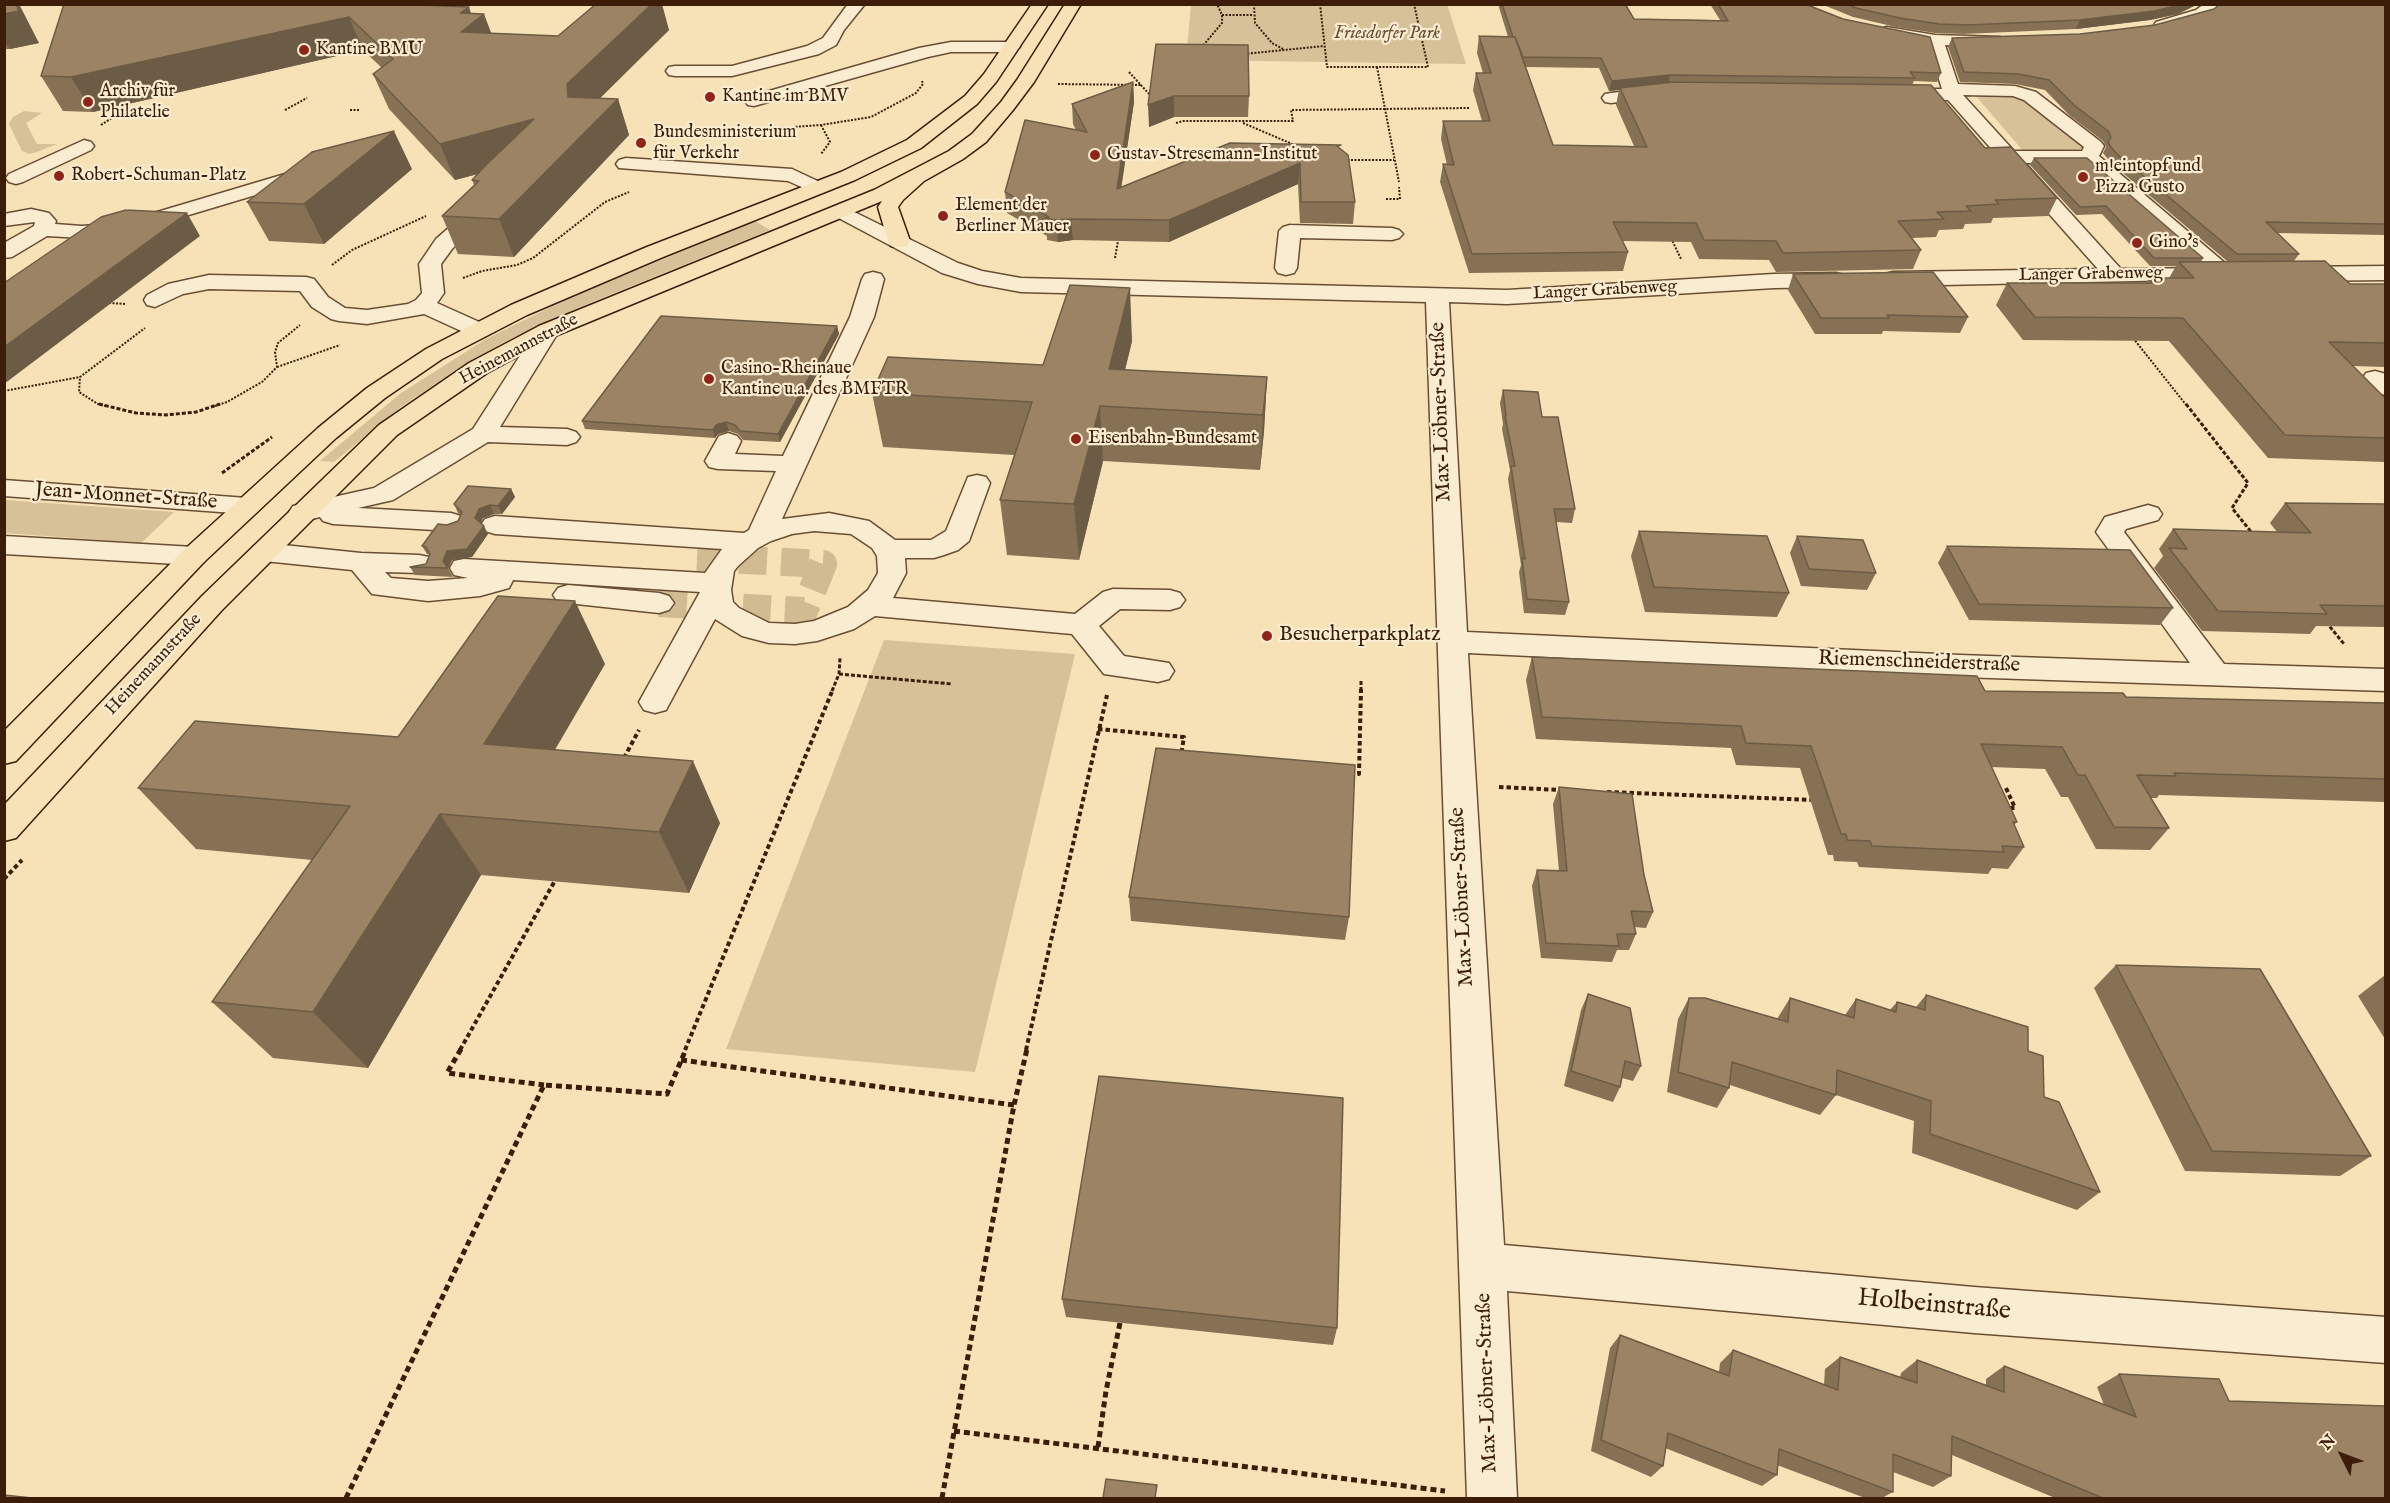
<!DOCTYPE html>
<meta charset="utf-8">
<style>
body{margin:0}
#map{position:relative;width:2390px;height:1503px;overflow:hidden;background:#f6e2b6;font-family:"IM FELL English",serif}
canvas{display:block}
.frame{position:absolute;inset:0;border:6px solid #3b1d09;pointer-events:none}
.north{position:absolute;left:2312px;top:1425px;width:60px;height:60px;-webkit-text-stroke:4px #f9ecd0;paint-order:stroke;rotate:312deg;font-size:16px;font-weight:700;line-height:24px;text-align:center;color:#3b1d09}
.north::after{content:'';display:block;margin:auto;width:21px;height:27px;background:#3b1d09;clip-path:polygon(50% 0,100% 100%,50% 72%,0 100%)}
</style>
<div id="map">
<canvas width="2390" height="1503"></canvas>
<div class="frame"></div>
<div class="north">N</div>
</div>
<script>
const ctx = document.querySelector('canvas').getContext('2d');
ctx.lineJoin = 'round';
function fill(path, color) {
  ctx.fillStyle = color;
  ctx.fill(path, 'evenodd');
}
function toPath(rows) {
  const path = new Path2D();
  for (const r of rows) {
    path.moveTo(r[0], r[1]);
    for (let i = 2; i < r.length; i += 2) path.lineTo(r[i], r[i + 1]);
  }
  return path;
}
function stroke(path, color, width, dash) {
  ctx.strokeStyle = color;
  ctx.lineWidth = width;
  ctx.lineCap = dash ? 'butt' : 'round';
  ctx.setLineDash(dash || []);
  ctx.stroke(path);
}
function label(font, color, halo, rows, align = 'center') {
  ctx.font = font + ' "IM FELL English",serif';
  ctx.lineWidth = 4.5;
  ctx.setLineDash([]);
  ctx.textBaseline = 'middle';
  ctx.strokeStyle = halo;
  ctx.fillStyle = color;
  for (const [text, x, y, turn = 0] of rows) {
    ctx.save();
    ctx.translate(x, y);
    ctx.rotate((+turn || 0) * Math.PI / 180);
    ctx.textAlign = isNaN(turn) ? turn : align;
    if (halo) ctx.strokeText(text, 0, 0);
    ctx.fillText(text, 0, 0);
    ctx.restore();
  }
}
fill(toPath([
 [1447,4,1466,64,1186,60,1191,5],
 [1975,95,2021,95,2084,145,2084,149,2024,152],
 [24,111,42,113,26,123,37,144,57,144,37,152,29,154,22,151,9,124,13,117],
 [755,221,770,230,592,302,510,339,467,363,401,407,334,462,320,461,401,393,486,339,565,300],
 [4,500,5,500,174,512,141,543,5,533],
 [884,640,1075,654,975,1072,726,1049]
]), '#d6c199');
stroke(toPath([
 [659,603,804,611,823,564,686,557]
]), '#d1bb93', 28, [28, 14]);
const minor = toPath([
 [848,4,865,4,844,30,836,45,819,54,732,76,675,76,669,75,666,71,669,67,675,66,732,66,807,46,823,38,848,4],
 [2204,4,2224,4,2208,16,2168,28,2156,28,2154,25,2156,22,2196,10,2204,4],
 [1887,27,1935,35,2000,37,2002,41,1994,46,1945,45,1958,84,2015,86,2036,92,2101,142,2104,146,2099,156,2232,269,2235,274,2232,279,1893,286,1885,284,1882,279,1885,274,1893,272,2098,269,1948,100,1888,98,1885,94,1888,90,1894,89,1942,89,1928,44,1881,35,1879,32,1881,29,1887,27],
 [1963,95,2013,96,2024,100,2084,147,2082,151,2014,151,1963,95],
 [2025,163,2084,163,2204,268,2121,269,2025,163],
 [951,42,1012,42,1020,47,1012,52,951,52,928,57,754,106,748,105,745,101,748,97,919,48,951,42],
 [1663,87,1669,88,1672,92,1669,96,1611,103,1605,102,1602,98,1605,94,1611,93,1663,87],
 [84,140,91,142,94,146,91,150,23,182,16,184,9,182,6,178,9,174,84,140],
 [626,158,792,169,824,184,827,188,824,192,817,194,788,181,619,168,616,164,619,160,626,158],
 [312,166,319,168,322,172,319,176,122,235,82,238,47,236,12,257,4,258,4,243,34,226,35,222,4,226,4,214,31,209,49,213,56,221,55,224,82,226,120,223,312,166],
 [484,201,491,203,494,207,452,249,441,264,444,293,437,303,486,325,490,330,486,335,478,337,470,335,424,314,367,324,339,321,331,319,312,307,300,291,209,289,183,294,155,307,147,305,144,300,147,295,168,284,209,275,306,277,314,279,328,297,345,308,367,310,408,304,416,300,422,293,419,264,436,239,477,203,484,201],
 [840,205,958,263,982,271,1021,278,1507,290,1774,274,1836,273,1844,275,1847,280,1844,285,1836,287,1774,288,1507,304,1449,302,1467,632,1960,655,2190,663,2096,532,2105,517,2148,505,2158,508,2162,514,2158,520,2126,529,2124,532,2224,664,2386,669,2386,691,1960,677,1468,653,1504,1245,1974,1287,2386,1317,2386,1363,1974,1333,1507,1291,1517,1498,1467,1498,1426,302,1021,292,978,284,942,273,833,215,830,211,833,207,840,205],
 [1290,225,1392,228,1399,230,1403,234,1399,238,1392,240,1300,238,1297,268,1294,273,1286,275,1278,273,1275,268,1279,231,1283,227,1290,225],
 [2386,266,2386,280,2295,281,2287,279,2284,274,2287,269,2295,267,2386,266],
 [873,272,881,274,884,279,874,317,782,519,829,513,869,521,895,540,931,540,946,531,968,477,977,475,986,477,990,483,969,541,958,550,944,555,934,558,905,558,906,573,893,598,1075,614,1103,592,1113,589,1170,590,1180,593,1185,600,1180,607,1170,610,1120,609,1099,626,1124,656,1169,663,1174,671,1169,679,1158,682,1104,674,1072,634,875,616,854,629,817,641,795,644,769,643,742,636,715,619,666,710,655,713,644,710,639,702,700,592,513,580,509,588,480,596,428,601,372,594,352,570,264,561,254,558,250,552,254,546,264,543,361,553,419,555,429,557,433,564,429,571,419,573,385,572,391,578,428,581,468,578,454,575,450,568,454,561,464,559,705,573,722,549,495,534,485,531,481,525,485,519,495,516,744,533,749,530,776,471,718,469,709,467,705,461,719,436,728,433,737,436,741,441,735,454,783,456,850,317,862,279,865,274,873,272],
 [814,531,851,534,872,548,877,556,878,573,868,590,848,607,814,621,795,624,769,623,739,608,733,602,731,590,734,571,738,566,758,548,771,541,792,534,814,531],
 [547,324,555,326,559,331,500,427,567,429,576,432,580,437,576,442,567,445,488,442,393,500,358,508,451,513,461,516,465,522,461,528,451,531,333,524,323,521,320,517,303,521,293,518,289,512,293,506,374,488,473,429,539,326,547,324],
 [2375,371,2386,374,2386,395,2377,393,2363,378,2366,373,2375,371],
 [4,480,247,498,257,500,261,506,257,512,247,514,4,496,4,480],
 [4,536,194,547,204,550,208,556,204,562,194,565,4,554,4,536],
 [568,585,659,593,669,596,674,603,669,610,659,613,558,602,553,595,558,588,568,585]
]);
const major = toPath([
 [1032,4,1048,4,996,82,977,104,921,148,855,180,663,257,527,315,442,359,385,398,336,438,204,562,16,761,4,764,4,731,184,550,318,428,367,388,426,349,511,305,647,247,841,172,907,140,965,96,984,74,1032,4],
 [1065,4,1081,4,1034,82,1013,110,986,142,963,159,924,181,903,200,898,207,910,241,907,246,899,247,891,246,888,241,878,207,882,201,555,336,487,373,397,435,222,610,16,838,4,841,4,805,202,596,379,425,469,363,539,326,874,190,949,151,972,134,1001,102,1017,80,1065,4]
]);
stroke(minor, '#6a4e34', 3);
stroke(major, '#3b1d09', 3);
stroke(toPath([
 [1254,4,1255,23,1272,43,1283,49],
 [1320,4,1327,67,1428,67,1414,4],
 [1222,15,1253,15],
 [1201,48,1222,23,1222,15,1217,4],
 [1244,54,1324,46],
 [1377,67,1399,182],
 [1129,72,1151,96],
 [1058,84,1141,85],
 [285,110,307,98],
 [350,110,359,110],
 [1176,123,1183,121,1293,121,1291,110,1469,108],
 [1243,123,1297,146],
 [101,125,118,114],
 [821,125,830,142,821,154],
 [764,129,821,125,871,117,916,93,923,84,922,81],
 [711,130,734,132,755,130],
 [1344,160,1394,160],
 [1386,199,1400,199,1399,187],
 [1671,238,1681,259],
 [1115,258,1118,241],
 [332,265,352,250,426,216],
 [463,278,482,271,517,265,533,258,605,202,629,192],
 [109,303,126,304],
 [2133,338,2187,406],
 [277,367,340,345],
 [4,391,80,377],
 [106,406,98,404,79,392,80,377,145,328],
 [215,406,227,402,262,382,277,367,275,352,278,343,300,325]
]), '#3b1d09', 2, [2, 1.5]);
stroke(toPath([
 [99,404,136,413,166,415,196,412,220,404],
 [2186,404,2248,483,2232,508,2252,533],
 [222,473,272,437],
 [2326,622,2344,644],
 [839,674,952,684],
 [832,691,839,674,840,658],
 [1361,691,1361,679]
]), '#3b1d09', 3, [4, 2]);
stroke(toPath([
 [1098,729,1184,737,1181,755],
 [624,758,639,730],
 [1350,774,1359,774,1361,689],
 [1499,787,1560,790],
 [2006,788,2015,808,2006,808],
 [1607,792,1815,800],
 [4,879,22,860],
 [460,1050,557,877],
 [685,1050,833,689],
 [1026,1050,1107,695]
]), '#3b1d09', 4, [4.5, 3]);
stroke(toPath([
 [461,1049,447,1073,544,1085],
 [681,1060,1014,1105],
 [954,1431,1445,1491],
 [1098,1447,1106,1391,1120,1323],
 [346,1498,544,1085,667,1094,686,1049],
 [942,1498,1014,1105,1027,1049]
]), '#3b1d09', 5, [6, 4]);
fill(minor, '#f9ecd0');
fill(major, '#f6e2b6');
fill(toPath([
 [4,4,39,43,10,49,4,49],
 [64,4,471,14,491,33,558,36,669,30,600,98,618,99,629,135,514,257,458,254,442,216,474,185,472,180,477,174,455,180,389,109,373,74,382,68,363,50,93,112,63,111,41,76],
 [1498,4,1625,4,1634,19,1720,20,1710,4,1805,4,1941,73,1937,82,1914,81,1912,85,1985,148,2057,198,2048,216,1993,218,1991,223,1965,224,1963,229,1939,230,1936,237,1912,238,1921,250,1913,269,1776,272,1769,260,1699,259,1691,242,1622,241,1628,252,1623,271,1469,273,1440,182,1443,164,1447,165,1441,139,1443,121,1482,121,1473,90,1476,73,1483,73,1477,53,1479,36,1508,37],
 [1526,67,1599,68,1609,91,1619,90,1616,105,1634,146,1553,145],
 [1821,4,2198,4,2178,14,2150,20,2076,29,1964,34,1935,33,1896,27,1853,17],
 [2385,4,2385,235,2277,233,2299,254,2294,261,2350,284,2385,284,2385,367,2353,366,2385,398,2385,462,2268,458,2169,341,2023,340,1996,305,2007,283,2146,283,2149,278,2169,278,2176,266,2150,266,2102,214,2076,215,2030,165,2034,158,2203,258,2201,262,2227,261,2111,163,2103,153,2106,147,2103,141,2069,115,2045,90,2015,84,1960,82,1948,47,1952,38,2080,34,2155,25,2214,9],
 [1156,44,1249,96,1248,117,1174,117,1149,127],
 [1133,82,1134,102,1121,187,1340,149,1355,202,1353,224,1300,223,1298,184,1169,242,1073,240,1058,242,1047,240,1047,236,1007,213,1005,192,1076,130,1073,124,1072,104],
 [412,169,324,244,269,241,247,202],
 [1793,274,1968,317,1960,333,1883,331,1882,334,1815,334,1788,290],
 [837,326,839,334,780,442,743,440,738,434,729,431,718,434,715,438,585,429,582,421],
 [1132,341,1125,370,1267,377,1264,431,1260,470,1103,461,1079,560,1007,555,1000,500,1014,455,883,447,872,393,1043,365],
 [1503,390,1542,417,1575,509,1572,523,1556,522,1569,602,1565,615,1524,613,1519,572,1521,565,1508,479,1510,470,1502,429,1503,424,1500,403],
 [511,489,515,497,502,514,494,514,483,518,481,523,488,534,472,557,452,560,448,568,453,577,415,575,410,567,426,564,430,555,427,554,422,546,447,525,458,521,461,515,458,513,454,504],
 [2285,503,2385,504,2385,627,2316,626,2310,634,2202,631,2154,568,2163,556,2159,549,2173,529,2277,532,2270,523],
 [1639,531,1789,593,1777,617,1645,612,1631,556],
 [1797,536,1876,573,1867,590,1801,586,1790,553],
 [1947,546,2173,608,2160,625,1969,620,1938,563],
 [1532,657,1985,691,2126,697,2385,703,2385,802,2159,795,2157,798,2151,798,2169,828,2150,850,2096,849,2068,797,2061,797,2045,769,1991,767,2017,822,2014,825,2024,847,2008,869,1992,868,1988,874,1859,867,1857,862,1834,861,1833,855,1828,855,1800,768,1736,765,1731,748,1536,739,1526,680],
 [605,664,555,750,720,823,689,893,481,875,368,1068,273,1058,212,1002,312,860,196,849,138,788,398,737],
 [1559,787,1644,875,1653,912,1646,928,1634,927,1636,934,1629,950,1617,950,1612,962,1541,958,1532,886,1537,870,1559,871,1553,804],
 [1129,897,1349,917,1345,940,1131,921],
 [2116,965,2371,1156,2340,1176,2185,1171,2094,988],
 [2385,975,2385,1039,2358,996],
 [1588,994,1641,1066,1633,1081,1622,1078,1620,1087,1613,1102,1564,1086,1581,1010],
 [1926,995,2028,1051,2044,1097,2100,1192,2077,1210,1912,1153,1914,1121,1836,1095,1820,1115,1730,1085,1729,1088,1717,1108,1667,1092,1678,1019,1689,998,1777,1019,1790,998,1845,1015,1856,999,1890,1010,1897,1002,1916,1007],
 [1062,1299,1337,1328,1333,1345,1066,1317],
 [1620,1335,1719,1372,1720,1363,1733,1350,1824,1385,1825,1369,1840,1357,1900,1378,1901,1373,1917,1360,1986,1385,1986,1379,2004,1366,2104,1405,2097,1387,2119,1374,2229,1401,2385,1498,2055,1498,1952,1455,1951,1476,1933,1487,1893,1472,1893,1492,1882,1498,1865,1498,1777,1465,1777,1475,1762,1486,1665,1448,1663,1466,1651,1477,1591,1451,1610,1348]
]), '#867155');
fill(toPath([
 [16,4,19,4,39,43,10,49,4,41,4,14],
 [652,4,662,4,669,30,579,119,568,97,567,84],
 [2184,4,2198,4,2178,14,2150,20,2076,29,2080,20],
 [469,7,474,22,484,14,497,48,461,32,460,13],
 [349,17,363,50,93,112,71,77],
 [1670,75,1668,85,1620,88,1619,90,1609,91,1612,81],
 [1133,82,1134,102,1118,210,1117,189],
 [1174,96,1174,117,1149,127,1148,105],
 [618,99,629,135,514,257,499,219],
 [534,119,547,156,455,180,440,144],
 [394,131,412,169,324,244,304,204],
 [1300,163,1298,184,1169,242,1169,220],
 [187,213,200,236,4,384,4,347],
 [1071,219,1073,240,1058,242,1056,220],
 [1130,288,1132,341,1116,407,1109,369],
 [837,326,839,334,780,442,778,434],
 [1267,377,1264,431,1260,470,1263,415],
 [1100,406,1103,461,1079,560,1074,504],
 [726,422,729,431,718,434,715,438,713,430,716,425],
 [511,489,515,497,502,514,498,506],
 [490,505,494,514,483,518,479,526,475,518,479,509],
 [484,526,488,534,472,557,452,560,448,569,443,561,447,551],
 [575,601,605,664,521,806,484,744],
 [693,761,720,823,689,893,659,832],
 [440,814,481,875,368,1068,313,1012]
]), '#6d5c45');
const building = toPath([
 [4,4,16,4,19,11,4,14,4,4],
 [64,4,397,4,469,7,460,13,484,14,461,32,558,36,596,4,652,4,567,84,568,97,618,99,499,219,442,216,479,181,472,180,487,164,534,119,440,144,373,74,393,59,349,17,71,77,41,76,64,4],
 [1502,4,1625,4,1634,19,1728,21,1718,4,1805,4,1843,19,1930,37,1941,73,1910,72,1915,78,1670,75,1612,81,1601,58,1523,57,1515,37,1513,37,1502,4],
 [1847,4,2184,4,2154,11,2080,20,1968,25,1939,24,1900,18,1856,8,1847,4],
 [2220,4,2385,4,2385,224,2266,222,2299,254,2237,254,2116,153,2108,143,2111,137,2108,131,2074,105,2049,80,2019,74,1964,72,1952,38,2080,34,2155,25,2214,9,2220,4],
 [1479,36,1515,37,1553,145,1647,147,1620,88,1673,82,1931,85,1985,148,2011,147,2057,198,1995,200,1999,204,1966,206,1971,211,1937,212,1944,219,1898,221,1921,250,1783,253,1776,241,1704,240,1696,223,1613,222,1628,252,1472,254,1443,164,1454,165,1443,121,1490,121,1476,73,1491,73,1479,36],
 [1156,44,1248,45,1249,96,1174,96,1148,105,1156,44],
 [1133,82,1117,189,1230,143,1341,145,1337,146,1348,155,1355,202,1301,202,1300,163,1169,220,1071,219,1056,220,1045,218,1049,217,1005,192,1025,120,1087,132,1072,104,1133,82],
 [394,131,304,204,247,202,312,152,394,131],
 [2034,158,2087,158,2203,258,2154,258,2106,206,2080,207,2034,158],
 [126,210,187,213,4,347,4,283,101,217,126,210],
 [2325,261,2350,284,2385,284,2385,343,2329,342,2385,398,2385,438,2285,435,2183,318,2035,317,2007,283,2153,283,2149,278,2194,278,2179,262,2325,261],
 [1933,272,1968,317,1887,315,1889,318,1821,318,1793,274,1933,272],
 [1070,285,1130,288,1109,369,1267,377,1263,415,1100,406,1074,504,1000,500,1032,402,872,393,888,357,1043,365,1070,285],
 [661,316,837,326,778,434,740,431,735,425,726,422,716,425,713,430,582,421,661,316],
 [1503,390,1538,392,1542,417,1558,417,1575,509,1554,509,1569,602,1527,599,1522,558,1525,559,1511,466,1515,466,1505,416,1506,416,1503,390],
 [468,486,511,489,498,506,490,505,479,509,475,518,484,526,467,549,447,551,443,561,448,568,410,567,426,564,430,554,426,547,422,546,438,524,447,525,458,521,462,512,454,504,468,486],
 [2285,503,2385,504,2385,606,2320,605,2327,614,2218,611,2169,548,2187,549,2173,529,2311,533,2285,503],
 [1639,531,1767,536,1789,593,1654,587,1639,531],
 [1797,536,1863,540,1876,573,1809,569,1797,536],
 [1947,546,2130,550,2173,608,1979,604,1947,546],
 [498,596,575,601,484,744,693,761,659,832,440,814,313,1012,212,1002,350,806,138,788,195,721,398,737,498,596],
 [1532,657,1977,676,1985,691,2123,693,2126,697,2385,703,2385,779,2174,773,2176,776,2137,775,2169,828,2114,827,2085,775,2078,775,2062,747,1981,744,2017,822,2013,822,2024,847,2002,846,2004,852,1872,846,1870,841,1847,840,1846,834,1841,834,1811,746,1746,743,1741,726,1542,717,1532,657],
 [1156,748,1355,765,1349,917,1129,897,1156,748],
 [1559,787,1632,794,1644,875,1653,912,1631,911,1636,934,1617,934,1619,946,1546,943,1537,870,1567,871,1559,787],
 [2116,965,2260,969,2371,1156,2212,1151,2116,965],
 [1588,994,1630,1008,1641,1066,1625,1061,1620,1087,1571,1071,1588,994],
 [1926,995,2028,1027,2028,1051,2043,1056,2044,1097,2059,1102,2100,1192,1930,1134,1931,1101,1837,1070,1836,1095,1732,1062,1729,1088,1678,1072,1689,998,1705,998,1788,1022,1790,998,1854,1018,1856,999,1896,1012,1897,1002,1925,1010,1926,995],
 [1099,1076,1343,1098,1337,1328,1062,1299,1099,1076],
 [1620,1335,1729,1376,1733,1350,1838,1390,1840,1357,1917,1383,1917,1360,2004,1392,2004,1366,2136,1417,2119,1374,2219,1379,2229,1401,2385,1406,2385,1498,2103,1498,1952,1436,1951,1476,1893,1454,1893,1492,1779,1449,1777,1475,1668,1433,1663,1466,1601,1440,1620,1335],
 [1106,1479,1157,1485,1155,1498,1103,1498,1106,1479],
 [4,1495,32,1498,4,1498,4,1495]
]);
fill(building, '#9c8363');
stroke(building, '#6d5c45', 1.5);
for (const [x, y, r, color] of [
 [304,50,6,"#8f2418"],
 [710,97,6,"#8f2418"],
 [88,102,6,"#8f2418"],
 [641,143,6,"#8f2418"],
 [1095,155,6,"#8f2418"],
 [59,176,6,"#8f2418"],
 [2083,177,6,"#8f2418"],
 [943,216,6,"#8f2418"],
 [2137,243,6,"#8f2418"],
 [709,379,6,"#8f2418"],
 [1076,439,6,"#8f2418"],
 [1267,636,6,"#8f2418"]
]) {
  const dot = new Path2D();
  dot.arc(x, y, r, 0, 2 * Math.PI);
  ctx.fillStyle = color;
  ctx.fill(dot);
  stroke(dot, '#f9ecd0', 2);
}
label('italic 18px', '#6a4e34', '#f9ecd0', [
 ["Friesdorfer Park",1387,34]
]);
label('18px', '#3b1d09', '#f9ecd0', [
 ["Kantine BMU",316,50],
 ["Archiv für",100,92],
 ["Philatelie",100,113],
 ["Kantine im BMV",722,97],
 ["Bundesministerium",653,133],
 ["für Verkehr",653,154],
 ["Gustav-Stresemann-Institut",1107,155],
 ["m!eintopf und",2095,167],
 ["Pizza Gusto",2095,188],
 ["Robert-Schuman-Platz",71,176],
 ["Element der",955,206],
 ["Berliner Mauer",955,227],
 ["Gino's",2149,243],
 ["Casino-Rheinaue",721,369],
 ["Kantine u.a. des BMFTR",721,390],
 ["Eisenbahn-Bundesamt",1088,439]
], 'left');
label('18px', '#3b1d09', '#f9ecd0', [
 ["Langer Grabenweg",2091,275,-1],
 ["Langer Grabenweg",1605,291,-3],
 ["Heinemannstraße",519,350,-28],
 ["Heinemannstraße",154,665,-47]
]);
label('21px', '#3b1d09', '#f9ecd0', [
 ["Max-Löbner-Straße",1442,412,-92],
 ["Jean-Monnet-Straße",126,497,4],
 ["Riemenschneiderstraße",1919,663,2],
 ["Max-Löbner-Straße",1463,897,-93],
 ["Max-Löbner-Straße",1488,1383,-92]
]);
label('21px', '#3b1d09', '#f9ecd0', [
 ["Besucherparkplatz",1279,636]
], 'left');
label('26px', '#3b1d09', '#f9ecd0', [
 ["Holbeinstraße",1934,1306,5]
]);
</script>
